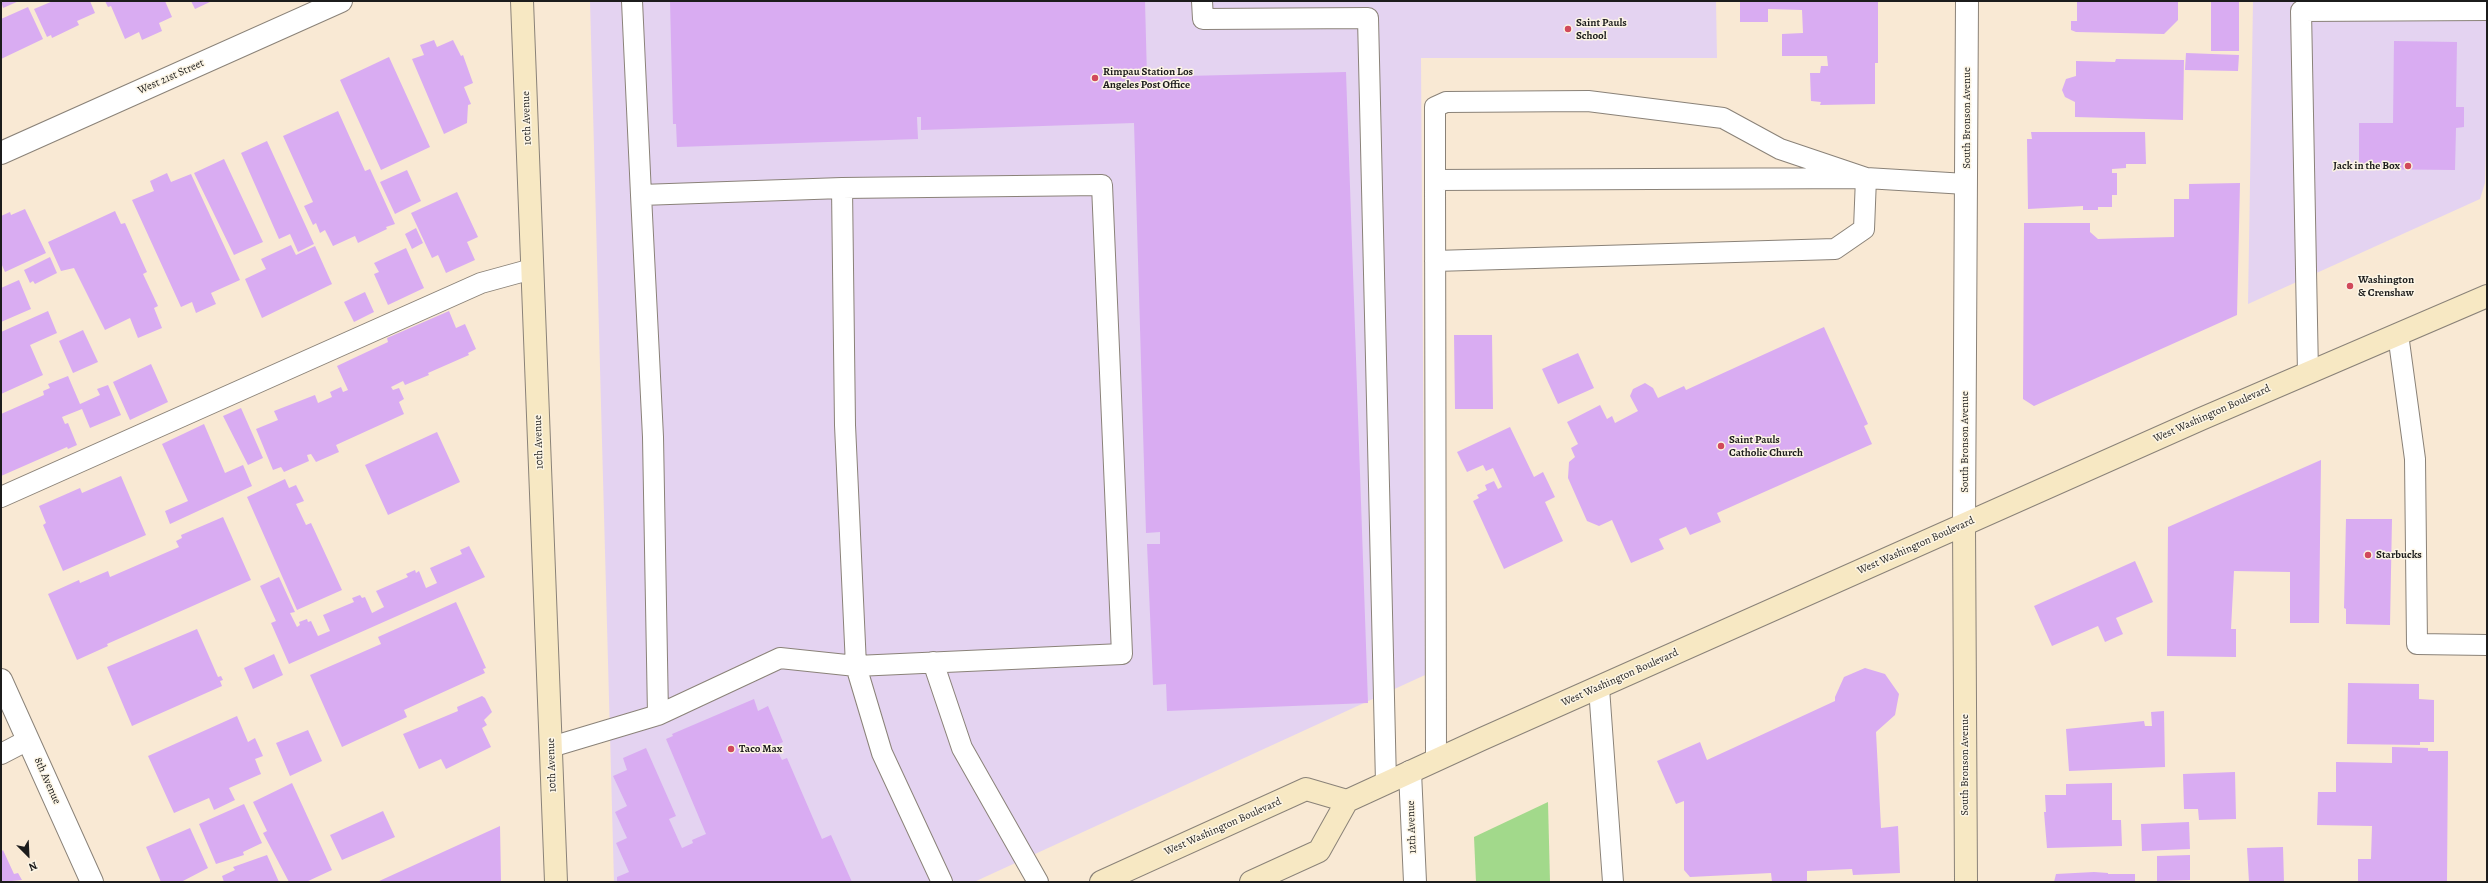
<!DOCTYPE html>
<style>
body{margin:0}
#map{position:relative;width:2488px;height:883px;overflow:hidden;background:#f9e9d4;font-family:Alegreya,serif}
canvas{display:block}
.frame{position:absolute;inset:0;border:2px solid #1c1c1c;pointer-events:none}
.north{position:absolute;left:8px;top:835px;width:40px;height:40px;-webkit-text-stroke:3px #fcf5e5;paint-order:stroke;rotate:156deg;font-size:11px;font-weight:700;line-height:16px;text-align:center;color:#1c1c1c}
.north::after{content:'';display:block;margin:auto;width:14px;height:18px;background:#1c1c1c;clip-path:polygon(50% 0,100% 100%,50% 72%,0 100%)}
</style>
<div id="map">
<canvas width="2488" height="883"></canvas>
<div class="frame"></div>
<div class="north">N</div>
</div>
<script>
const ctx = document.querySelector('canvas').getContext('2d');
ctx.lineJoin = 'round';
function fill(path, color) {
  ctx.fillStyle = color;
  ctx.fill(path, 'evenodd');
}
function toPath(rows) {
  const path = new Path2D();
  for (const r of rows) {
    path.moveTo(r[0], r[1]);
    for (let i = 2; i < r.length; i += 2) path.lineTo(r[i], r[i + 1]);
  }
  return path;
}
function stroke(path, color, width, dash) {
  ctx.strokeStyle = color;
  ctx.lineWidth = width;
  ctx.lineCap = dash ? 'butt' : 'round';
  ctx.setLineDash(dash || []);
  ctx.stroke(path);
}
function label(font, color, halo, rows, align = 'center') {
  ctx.font = font + ' Alegreya,serif';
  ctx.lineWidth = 3;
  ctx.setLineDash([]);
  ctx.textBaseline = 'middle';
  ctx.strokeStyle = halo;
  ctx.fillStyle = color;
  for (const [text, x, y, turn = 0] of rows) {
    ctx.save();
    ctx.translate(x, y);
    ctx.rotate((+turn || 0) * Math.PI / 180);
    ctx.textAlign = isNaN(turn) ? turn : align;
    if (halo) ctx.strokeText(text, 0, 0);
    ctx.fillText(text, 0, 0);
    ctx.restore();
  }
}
fill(toPath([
 [590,1,1716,1,1717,58,1421,58,1425,675,974,882,614,882],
 [2253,1,2487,1,2487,113,2485,183,2480,199,2248,304]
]), '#e4d3f1');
fill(toPath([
 [1548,802,1550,882,1476,882,1474,837]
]), '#a2d98b');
fill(toPath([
 [1,1,19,1,3,8],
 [53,1,90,1,95,13,77,21,79,25,52,38,51,35,47,37,34,9],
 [105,1,165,1,172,17,159,23,162,31,142,40,139,32,125,39,111,6,108,7],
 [191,1,212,1,195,9],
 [670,1,1145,1,1147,77,1346,72,1368,703,1167,711,1166,684,1153,685,1147,544,1160,544,1160,532,1146,533,1134,123,921,130,921,117,917,117,918,139,677,147,676,124,673,124],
 [1740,1,1878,1,1878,63,1875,63,1875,104,1820,105,1821,102,1811,101,1810,73,1820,73,1821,66,1828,66,1827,56,1782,56,1782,34,1803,33,1802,10,1768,9,1768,22,1740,22],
 [2077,1,2178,1,2178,20,2164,34,2076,32,2071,30,2071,21,2077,21],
 [2239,1,2239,51,2211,51,2211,2],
 [28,7,43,39,1,59,1,19],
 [434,40,437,47,453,40,461,56,463,55,473,83,464,87,471,104,468,105,467,123,444,134,412,59,424,55,420,45],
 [2394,41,2457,42,2456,107,2464,107,2464,127,2456,128,2455,170,2359,169,2359,123,2393,123],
 [2186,53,2239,55,2238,71,2185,70],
 [389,57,430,147,381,170,340,80],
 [2116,59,2184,60,2183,120,2075,117,2075,102,2065,97,2062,90,2066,79,2076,76,2076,61,2115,62],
 [338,111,365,171,370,169,395,224,386,227,387,229,358,243,355,236,333,246,325,230,320,233,316,223,313,225,304,206,313,202,283,136],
 [2031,132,2145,132,2146,164,2126,164,2126,168,2112,169,2112,173,2117,173,2117,195,2112,195,2112,207,2098,207,2098,210,2083,210,2083,206,2028,209,2027,139,2032,139],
 [267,141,314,244,298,252,290,234,279,239,241,153],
 [224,159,263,242,234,255,194,173],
 [407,170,421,201,395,214,380,182],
 [167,173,171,182,191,174,240,280,211,293,216,304,196,313,192,302,181,307,132,200,154,191,150,181],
 [2240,183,2237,315,2034,406,2023,399,2024,223,2090,223,2090,232,2098,239,2174,237,2174,199,2189,199,2189,184],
 [457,192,478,237,467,242,475,260,446,273,438,255,432,258,411,213],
 [25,209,46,253,5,272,1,263,1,216,10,212,11,215],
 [115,211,121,224,125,223,147,272,143,274,158,306,154,308,162,328,138,338,130,318,105,330,74,268,61,271,48,242],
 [416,228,423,243,412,249,405,234],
 [291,245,296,255,315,246,332,284,262,318,245,279,266,269,261,259],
 [406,248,424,288,388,305,374,274,379,272,374,263],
 [50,257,57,273,35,284,33,281,30,283,24,270],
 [19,280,31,309,1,322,1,288],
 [365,292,374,312,354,322,344,302],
 [48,311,57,333,30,345,43,375,1,394,1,332],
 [449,311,456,328,465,324,476,349,468,353,469,355,428,373,429,375,405,385,403,381,391,387,393,390,399,388,404,399,399,402,404,414,336,445,339,452,316,462,311,454,307,455,309,461,284,472,281,467,273,470,256,429,278,420,274,411,315,395,318,403,332,397,330,392,341,387,343,392,348,390,337,366,388,342,387,338],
 [1824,327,1868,424,1864,426,1872,444,1717,513,1721,522,1690,535,1686,527,1659,539,1664,549,1631,563,1612,520,1599,526,1587,521,1568,478,1569,462,1575,457,1571,448,1578,444,1567,422,1600,405,1607,419,1612,416,1615,423,1638,411,1630,396,1633,389,1645,383,1653,388,1658,398,1684,386,1686,390],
 [83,330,98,362,73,373,59,341],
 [1454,335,1492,335,1493,409,1455,409],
 [1578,353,1594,388,1558,404,1542,369],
 [151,364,168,402,130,420,113,382],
 [68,376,80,404,100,395,97,389,108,385,121,415,90,428,82,409,62,417,65,424,68,423,77,445,68,449,67,447,1,476,1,414,44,395,43,391,50,388,48,384],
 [241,408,263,458,248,465,223,416],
 [204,424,225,473,243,465,252,486,170,524,165,511,188,501,162,444],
 [1510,427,1534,477,1543,472,1555,497,1545,502,1563,541,1504,569,1473,501,1479,498,1477,495,1487,490,1485,485,1494,481,1498,489,1502,487,1493,468,1486,471,1483,465,1467,472,1457,452],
 [437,432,460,482,388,515,365,465],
 [2321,460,2319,623,2290,623,2290,572,2234,571,2231,629,2236,629,2236,657,2167,656,2168,527],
 [121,476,146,535,63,571,43,525,46,523,39,506,80,488,82,493],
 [285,479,289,488,296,485,304,501,296,504,306,525,311,523,342,590,297,610,247,497],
 [223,517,251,580,107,644,108,646,77,660,48,594,79,580,80,583,108,571,110,577,179,547,176,541,182,538,181,535],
 [2346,519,2392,519,2390,625,2346,624,2346,609,2344,608],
 [469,546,485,577,289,664,271,623,276,621,260,586,279,577,295,612,290,613,297,627,300,625,299,622,307,619,308,622,311,621,318,636,330,631,323,615,354,602,352,598,360,595,362,598,365,597,372,613,384,607,376,591,408,577,406,574,415,570,416,573,419,571,426,588,437,583,430,568,462,554,460,550],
 [2135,561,2153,602,2116,618,2123,634,2105,642,2098,626,2052,646,2034,606],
 [456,602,486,668,483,669,485,673,404,710,407,717,342,747,310,675,381,644,378,637],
 [197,629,218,677,221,676,223,680,220,681,222,686,132,726,107,667],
 [274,654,283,675,253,689,244,668],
 [1865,668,1885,674,1899,694,1895,715,1876,732,1881,828,1898,826,1900,873,1853,875,1852,869,1807,871,1807,882,1772,882,1771,873,1690,877,1684,870,1684,801,1676,804,1657,761,1700,742,1707,760,1835,701,1835,697,1844,677],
 [2348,683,2419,684,2419,699,2434,700,2434,742,2420,742,2420,745,2347,744],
 [482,696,485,698,492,712,484,720,487,725,482,728,491,747,446,769,441,759,419,769,403,734,458,711,457,707],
 [754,699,758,711,768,706,783,742,775,746,782,760,787,758,822,839,831,835,852,882,617,882,617,877,629,872,616,843,627,838,615,812,627,806,613,776,627,770,623,758,646,748,676,816,669,819,682,848,693,843,692,840,706,834,666,739,673,736,672,734],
 [2164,711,2165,767,2069,771,2066,729,2144,721,2145,726,2152,726,2151,712],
 [237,716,248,742,255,738,263,756,255,759,261,774,229,788,235,800,214,810,209,798,174,813,148,756],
 [308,730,322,761,290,776,276,743],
 [2392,747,2428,748,2428,751,2448,751,2447,882,2358,882,2358,859,2371,859,2372,826,2317,825,2318,792,2336,792,2336,762,2392,763],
 [2235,772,2236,819,2199,820,2198,809,2184,809,2183,774],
 [292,783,332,870,306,882,289,882,263,833,267,831,253,802],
 [2112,783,2112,820,2121,820,2122,846,2047,848,2044,812,2046,812,2045,795,2066,795,2066,784],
 [244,804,262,843,243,852,244,855,216,864,199,824],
 [383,811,395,837,342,860,330,835],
 [2189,822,2190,849,2142,851,2141,824],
 [500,826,501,882,377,882],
 [190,828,208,868,181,882,161,882,146,847],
 [2283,847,2284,882,2249,882,2247,848],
 [3,850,14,874,18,873,22,880,1,882,1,852],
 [267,855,279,882,224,882,222,876,235,870,233,867],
 [2190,855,2190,880,2157,881,2157,856],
 [2094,872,2108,873,2108,874,2135,874,2135,882,2054,882,2056,874]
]), '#d9acf2');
const lane = toPath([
 [632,1,641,195],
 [1202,1,1203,19,1368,18,1386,783],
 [1435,180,1435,107,1446,102,1588,101,1723,118,1780,149,1866,178,1864,229,1835,249,1435,261],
 [2398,334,2415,459,2417,644,2487,645],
 [2308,373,2301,11,2487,10],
 [1,497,481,283,532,269],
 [933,662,962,748,1038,882],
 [1599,688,1613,882],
 [658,715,780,658,856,666,1122,654,1102,185,842,188],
 [551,747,658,715,653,437,641,195,842,188,845,425,856,666,882,753,942,882],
 [1,754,28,740],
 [1436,760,1435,180,1866,178,1966,184]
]);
const street = toPath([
 [1,153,341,1],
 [1964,525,1967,1],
 [1,680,92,882],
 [1410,772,1415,882]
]);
const secondary = toPath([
 [522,1,556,882],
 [1964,525,1966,882],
 [1101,882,1306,789,1347,801],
 [1251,882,1319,851,1347,801,1482,739,2201,419,2487,296]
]);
stroke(lane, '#8a8278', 22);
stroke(street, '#8a8278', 24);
stroke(secondary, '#8a8278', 24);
stroke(lane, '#fff', 20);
stroke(street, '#fff', 22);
stroke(secondary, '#f7e8c3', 22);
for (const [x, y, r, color] of [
 [1568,29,4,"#d1495b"],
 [1095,78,4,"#d1495b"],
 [2408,166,4,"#d1495b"],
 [2350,286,4,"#d1495b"],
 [1721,446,4,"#d1495b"],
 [2368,555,4,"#d1495b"],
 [731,749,4,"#d1495b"]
]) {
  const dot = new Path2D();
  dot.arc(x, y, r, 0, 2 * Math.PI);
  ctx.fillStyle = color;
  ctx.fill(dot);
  stroke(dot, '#fcf5e5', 1.5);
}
label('bold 11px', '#1c1c1c', '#fcf5e5', [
 ["Saint Pauls",1576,23],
 ["School",1576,36],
 ["Rimpau Station Los",1103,72],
 ["Angeles Post Office",1103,85],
 ["Jack in the Box",2400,166,"right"],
 ["Washington",2358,280],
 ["& Crenshaw",2358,293],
 ["Saint Pauls",1729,440],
 ["Catholic Church",1729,453],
 ["Starbucks",2376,555],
 ["Taco Max",739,749]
], 'left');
label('11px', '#1c1c1c', '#fcf5e5', [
 ["West 21st Street",171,77,-24],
 ["10th Avenue",527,118,-92],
 ["South Bronson Avenue",1967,118,-90],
 ["West Washington Boulevard",2212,414,-24],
 ["10th Avenue",539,442,-92],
 ["South Bronson Avenue",1965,442,-90],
 ["West Washington Boulevard",1916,546,-24],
 ["West Washington Boulevard",1620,678,-24],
 ["10th Avenue",552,765,-92],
 ["South Bronson Avenue",1965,765,-90],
 ["8th Avenue",47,781,66],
 ["West Washington Boulevard",1223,827,-24],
 ["12th Avenue",1412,827,-92]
]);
</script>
